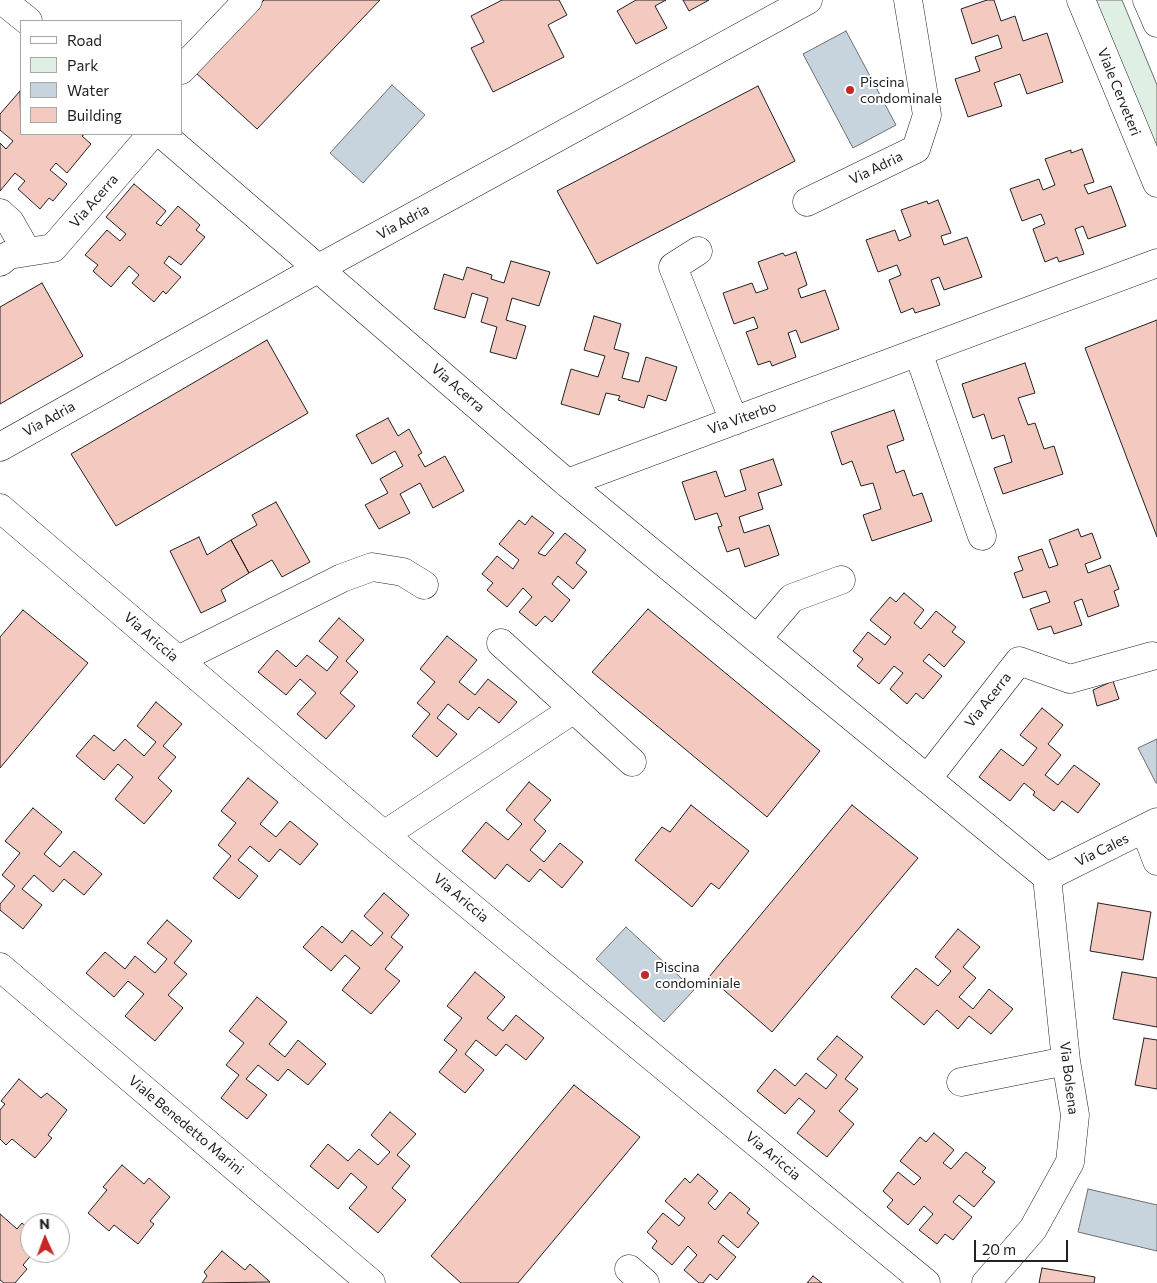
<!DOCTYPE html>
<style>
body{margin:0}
#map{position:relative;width:1157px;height:1283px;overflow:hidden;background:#fff;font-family:Commissioner,sans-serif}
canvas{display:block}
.legend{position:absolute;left:20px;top:20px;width:162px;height:115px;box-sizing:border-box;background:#fff;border:1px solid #a7a7a7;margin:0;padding:6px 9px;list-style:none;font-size:15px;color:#222}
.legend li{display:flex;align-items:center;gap:10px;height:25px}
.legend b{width:25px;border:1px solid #a7a7a7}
.north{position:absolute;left:20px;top:1213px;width:50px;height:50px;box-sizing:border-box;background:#fff;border:1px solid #a7a7a7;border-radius:50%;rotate:358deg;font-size:14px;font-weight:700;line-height:20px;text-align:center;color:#222}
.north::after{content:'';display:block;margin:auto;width:18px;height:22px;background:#c62828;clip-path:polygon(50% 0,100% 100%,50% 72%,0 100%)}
.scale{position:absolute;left:974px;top:1240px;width:94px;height:22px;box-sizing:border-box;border:2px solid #222;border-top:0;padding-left:6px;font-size:15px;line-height:18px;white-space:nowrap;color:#222;-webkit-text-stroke:4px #fff;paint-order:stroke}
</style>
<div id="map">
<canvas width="1157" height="1283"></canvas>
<ul class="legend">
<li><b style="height:6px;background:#fff"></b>Road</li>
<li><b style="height:14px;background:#e0efe3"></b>Park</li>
<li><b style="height:14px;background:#c7d3dd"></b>Water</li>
<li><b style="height:14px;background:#f3c9c0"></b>Building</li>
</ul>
<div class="north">N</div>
<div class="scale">20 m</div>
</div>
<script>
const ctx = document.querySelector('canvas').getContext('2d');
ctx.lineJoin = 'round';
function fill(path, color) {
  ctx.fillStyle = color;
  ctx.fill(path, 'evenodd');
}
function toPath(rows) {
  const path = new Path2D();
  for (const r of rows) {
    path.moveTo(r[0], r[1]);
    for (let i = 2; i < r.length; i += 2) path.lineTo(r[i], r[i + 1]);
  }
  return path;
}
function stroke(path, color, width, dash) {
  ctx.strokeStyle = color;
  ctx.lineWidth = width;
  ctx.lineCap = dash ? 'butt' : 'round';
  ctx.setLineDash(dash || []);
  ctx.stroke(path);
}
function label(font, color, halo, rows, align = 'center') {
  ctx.font = font + ' Commissioner,sans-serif';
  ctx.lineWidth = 4;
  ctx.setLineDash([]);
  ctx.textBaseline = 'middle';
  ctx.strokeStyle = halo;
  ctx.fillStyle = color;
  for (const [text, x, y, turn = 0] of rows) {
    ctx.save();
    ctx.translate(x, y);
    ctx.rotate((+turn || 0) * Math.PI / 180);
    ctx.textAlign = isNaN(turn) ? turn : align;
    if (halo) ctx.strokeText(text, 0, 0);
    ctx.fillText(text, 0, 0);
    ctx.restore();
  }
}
const green = toPath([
 [1094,0,1122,0,1157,85,1157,158,1094,0]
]);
fill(green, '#e0efe3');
stroke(green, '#6f6f6f', 1);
const water = toPath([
 [846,31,896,125,853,148,803,54,846,31],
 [392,85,425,115,363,183,330,153,392,85],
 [1157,739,1157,783,1156,783,1138,748,1157,739],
 [626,927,694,990,664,1022,596,959,626,927],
 [1088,1189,1157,1205,1157,1251,1078,1232,1088,1189]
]);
fill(water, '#c7d3dd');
stroke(water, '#6f6f6f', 1);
const building = toPath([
 [264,0,380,0,257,129,195,72,264,0],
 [502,0,559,0,567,15,548,25,564,57,493,92,471,48,484,42,471,16,502,0],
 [636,0,666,0,655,6,667,28,636,44,617,11,636,0],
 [683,0,709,0,689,11,683,0],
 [987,0,994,0,1001,21,1015,16,1023,41,1047,33,1063,82,1027,94,1020,74,994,83,1002,106,968,117,955,79,980,71,975,57,1002,48,998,35,972,44,961,9,987,0],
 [758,86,795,161,597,264,557,191,758,86],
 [20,91,21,134,85,134,82,136,91,144,67,173,56,163,50,170,67,184,53,201,49,198,40,209,18,189,25,181,15,173,0,191,0,143,6,149,13,141,0,130,0,114,20,91],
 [1082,149,1094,182,1084,185,1088,194,1111,186,1126,226,1088,239,1083,226,1075,229,1084,254,1059,262,1057,257,1045,262,1033,229,1045,224,1041,214,1022,221,1010,189,1039,179,1043,190,1055,185,1045,159,1071,150,1071,153,1082,149],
 [134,184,166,211,156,223,161,226,178,206,200,225,196,230,205,237,181,265,169,256,164,263,181,277,166,294,163,291,154,302,132,283,139,275,129,266,111,287,93,271,98,265,85,255,107,230,120,241,126,234,106,217,134,184],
 [938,200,951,233,941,236,944,245,967,237,982,277,944,290,939,277,931,280,940,305,915,313,913,308,901,313,889,280,901,275,897,265,878,272,866,240,895,230,899,241,911,236,901,210,927,201,928,204,938,200],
 [796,252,807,285,798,289,801,298,825,290,839,329,801,343,796,330,788,333,796,357,772,366,770,361,758,365,746,332,758,328,754,317,734,324,723,293,752,283,756,293,768,289,758,262,783,253,785,256,796,252],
 [511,261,550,272,539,306,512,298,506,320,526,326,516,359,490,352,497,327,481,322,488,298,472,293,465,318,434,309,444,274,463,280,467,267,492,275,491,279,504,283,511,261],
 [42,283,83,356,0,404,0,307,42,283],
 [594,316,621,324,614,349,629,353,622,378,639,382,646,357,677,367,666,401,648,395,644,408,618,400,620,396,606,393,599,415,561,404,571,369,598,377,605,356,584,350,594,316],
 [1157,320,1157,537,1085,348,1157,320],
 [267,340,308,413,116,526,71,454,267,340],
 [1025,363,1035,393,1018,398,1028,425,1035,423,1044,449,1054,446,1063,474,1003,494,994,468,1012,462,1004,435,992,439,984,414,973,418,962,384,1025,363],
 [894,410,904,440,887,446,896,473,904,470,913,496,922,493,932,521,872,541,863,515,881,509,873,483,861,486,852,461,842,465,831,432,894,410],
 [388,418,398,436,409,429,422,453,418,455,425,467,445,456,464,491,433,508,420,483,400,494,410,513,379,529,365,505,388,493,380,479,403,466,395,451,372,464,356,435,388,418],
 [773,459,782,485,758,493,763,509,739,517,744,533,769,525,779,555,745,567,739,548,727,552,718,527,722,526,717,513,695,520,682,482,716,471,725,497,746,490,740,470,773,459],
 [276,502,310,562,282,577,272,560,249,573,231,540,257,525,252,515,276,502],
 [532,516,554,533,538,553,545,556,565,533,586,550,576,563,587,572,573,589,558,576,552,584,570,600,552,622,545,616,536,626,519,612,532,597,523,588,507,607,487,590,493,583,482,574,497,556,513,569,519,560,499,544,519,520,525,525,532,516],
 [1078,529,1081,537,1092,533,1101,558,1085,564,1088,573,1110,565,1119,589,1114,591,1119,606,1088,617,1082,599,1074,602,1082,625,1054,634,1051,626,1038,630,1030,609,1050,602,1046,591,1023,598,1014,573,1023,570,1018,557,1042,549,1049,568,1058,565,1049,540,1078,529],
 [199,537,207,555,231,540,249,573,221,590,226,601,201,613,170,551,199,537],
 [904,593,924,610,914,623,921,629,936,611,956,627,952,632,965,642,944,667,929,654,923,661,942,676,923,699,916,693,907,704,890,689,903,673,894,666,879,684,857,666,863,659,853,651,868,632,885,645,891,637,870,620,890,597,896,602,904,593],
 [648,609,820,751,767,817,592,672,648,609],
 [23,610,88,663,0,768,0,637,23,610],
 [339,618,364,640,346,661,358,672,340,693,355,706,326,739,297,714,316,693,300,679,286,695,258,672,277,650,296,667,307,655,327,671,338,657,319,641,339,618],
 [447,636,477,660,459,682,475,695,488,679,517,702,499,723,479,707,468,720,448,704,437,718,457,734,437,757,412,736,430,714,417,703,435,682,420,669,447,636],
 [1113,681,1119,699,1097,706,1093,690,1113,681],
 [156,702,182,724,163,746,176,757,158,778,172,791,144,824,115,799,133,777,118,764,104,780,76,756,94,735,114,751,125,739,144,756,156,742,137,726,156,702],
 [1042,708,1063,725,1048,744,1061,755,1045,775,1058,785,1074,765,1100,784,1078,813,1062,801,1054,811,1033,795,1035,792,1024,783,1010,801,979,777,1001,749,1023,766,1037,748,1020,735,1042,708],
 [248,778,278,802,260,824,276,837,290,821,318,844,300,865,280,849,269,862,250,846,238,860,258,876,239,899,213,878,231,856,218,845,236,823,221,811,248,778],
 [529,782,551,800,534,820,546,831,530,850,544,862,560,843,583,862,562,888,540,869,529,882,507,864,495,879,462,851,486,822,508,840,522,824,506,810,529,782],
 [691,805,749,851,719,889,711,883,692,907,635,860,662,827,670,832,691,805],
 [852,805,918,858,772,1032,709,977,852,805],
 [33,808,62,832,44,854,60,867,74,851,102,874,84,895,64,879,53,892,34,875,22,889,42,905,23,929,0,910,0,904,15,886,2,875,20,853,5,841,33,808],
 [384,893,409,915,391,937,403,947,385,969,400,981,371,1014,342,990,360,968,345,955,331,971,303,947,322,926,342,943,352,930,371,946,383,933,364,916,384,893],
 [1098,903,1151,912,1143,960,1090,951,1098,903],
 [167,920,192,941,174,963,187,974,168,995,183,1008,155,1041,125,1016,144,994,128,981,114,997,86,973,105,952,125,969,135,956,155,973,167,959,147,943,167,920],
 [958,929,980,947,963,967,976,978,959,997,973,1009,989,989,1013,1009,991,1034,969,1016,958,1029,937,1010,924,1025,891,997,916,968,938,986,951,971,935,957,958,929],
 [475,972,505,997,487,1018,503,1031,516,1015,544,1038,526,1060,506,1044,496,1056,476,1040,465,1054,484,1070,465,1093,439,1072,457,1050,444,1040,462,1018,447,1006,475,972],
 [1122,972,1157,978,1157,1027,1113,1019,1122,972],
 [257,997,287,1022,269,1044,285,1057,298,1040,326,1064,308,1085,288,1069,278,1081,258,1065,246,1079,267,1095,247,1119,221,1098,239,1075,226,1065,244,1043,229,1031,257,997],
 [837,1036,863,1057,845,1079,858,1089,839,1111,854,1124,827,1157,797,1133,815,1111,799,1098,785,1114,757,1091,775,1069,795,1086,806,1073,826,1089,837,1075,817,1059,837,1036],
 [1144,1038,1157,1040,1157,1089,1135,1085,1144,1038],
 [19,1079,41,1098,47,1093,67,1110,48,1135,52,1138,35,1158,12,1139,6,1145,0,1139,0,1110,5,1104,1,1101,19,1079],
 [574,1085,640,1137,518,1283,461,1283,431,1256,574,1085],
 [390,1112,416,1134,397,1155,410,1166,392,1188,406,1200,378,1233,349,1208,367,1187,351,1173,338,1189,310,1166,328,1144,348,1161,359,1149,378,1165,390,1152,371,1135,390,1112],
 [934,1133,954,1150,943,1163,951,1169,966,1152,986,1168,982,1172,995,1182,974,1207,959,1195,953,1202,972,1217,953,1240,945,1234,937,1244,919,1230,933,1214,924,1206,908,1225,887,1207,893,1200,883,1191,898,1172,914,1185,921,1178,900,1161,920,1137,926,1142,934,1133],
 [122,1165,144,1184,149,1178,170,1197,150,1221,154,1224,138,1244,114,1225,109,1231,88,1213,107,1190,103,1187,122,1165],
 [698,1174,718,1191,708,1203,715,1210,730,1192,750,1209,747,1213,759,1223,738,1248,723,1235,718,1242,736,1257,717,1280,710,1274,703,1283,699,1283,684,1270,697,1255,688,1246,672,1265,652,1248,657,1241,647,1232,663,1213,679,1226,685,1218,665,1201,685,1178,690,1183,698,1174],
 [0,1214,17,1229,22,1223,30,1230,30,1253,33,1253,23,1265,27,1269,15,1283,4,1283,0,1280,0,1214],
 [222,1251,245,1270,250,1264,270,1282,202,1283,207,1276,204,1272,222,1251],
 [1042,1268,1095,1277,1094,1283,1039,1283,1042,1268],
 [813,1276,822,1283,807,1283,813,1276]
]);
fill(building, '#f3c9c0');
stroke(building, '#222', 1);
const minor = toPath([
 [2,0,28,21],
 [1081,0,1157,183],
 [1147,0,1157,23],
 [181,70,248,0],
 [162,134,567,483,1047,877],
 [807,202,916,149,927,115,908,0],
 [0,213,10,222,27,252],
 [698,251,673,267,734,421],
 [0,262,9,255,53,248,152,134],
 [918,352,982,536],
 [0,447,319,268,808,0],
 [567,483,1157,263],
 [0,508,178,660,384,835,926,1283],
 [757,639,792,598,841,580],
 [501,643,632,762],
 [178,660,342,578,372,567,403,572,424,585],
 [927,779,1019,661,1070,679,1152,656],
 [1145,829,1157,861],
 [384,835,574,709],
 [1047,877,1157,822],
 [0,967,371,1283],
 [961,1082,1066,1061],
 [629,1269,645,1283],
 [986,1283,1033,1229,1070,1162,1075,1115,1066,1061,1047,877]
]);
stroke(minor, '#222', 29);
stroke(minor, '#fff', 28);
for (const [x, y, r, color] of [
 [850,90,5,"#c62828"],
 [645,975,5,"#c62828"]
]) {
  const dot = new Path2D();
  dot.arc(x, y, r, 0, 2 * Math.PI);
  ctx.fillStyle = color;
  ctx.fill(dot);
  stroke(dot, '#fff', 2);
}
label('14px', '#222', '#fff', [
 ["Piscina",860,82],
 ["condominale",860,98],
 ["Piscina",655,967],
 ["condominiale",655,983]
], 'left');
label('14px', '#222', '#fff', [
 ["Viale Cerveteri",1119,92,68],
 ["Via Adria",876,168,-26],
 ["Via Acerra",94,201,-49],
 ["Via Adria",403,222,-29],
 ["Via Acerra",458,388,41],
 ["Via Viterbo",742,418,-20],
 ["Via Adria",49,419,-29],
 ["Via Ariccia",151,637,41],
 ["Via Acerra",988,700,-52],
 ["Via Cales",1102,850,-26],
 ["Via Ariccia",461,898,40],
 ["Via Bolsena",1069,1078,83],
 ["Viale Benedetto Marini",186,1125,40],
 ["Via Ariccia",773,1156,40]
]);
</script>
